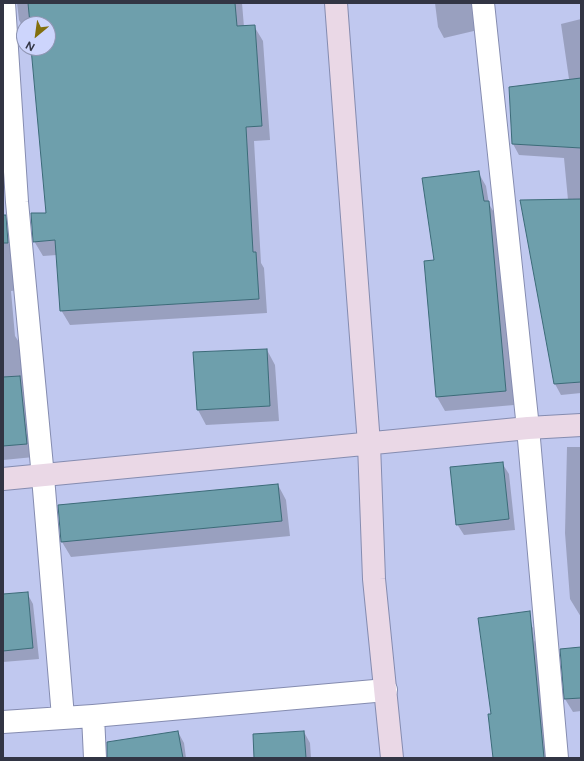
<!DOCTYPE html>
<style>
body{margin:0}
#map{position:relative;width:584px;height:761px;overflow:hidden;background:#c0c8ef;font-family:Figtree,sans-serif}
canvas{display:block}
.frame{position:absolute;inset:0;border:4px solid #323544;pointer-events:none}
.north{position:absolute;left:16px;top:16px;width:40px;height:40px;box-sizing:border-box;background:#cdd5fc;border:1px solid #8f95b2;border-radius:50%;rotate:209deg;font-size:11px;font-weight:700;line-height:16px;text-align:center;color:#323544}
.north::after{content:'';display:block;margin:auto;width:14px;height:18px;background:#826f0d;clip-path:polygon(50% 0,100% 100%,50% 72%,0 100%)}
</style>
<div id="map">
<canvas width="584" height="761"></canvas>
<div class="frame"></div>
<div class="north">N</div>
</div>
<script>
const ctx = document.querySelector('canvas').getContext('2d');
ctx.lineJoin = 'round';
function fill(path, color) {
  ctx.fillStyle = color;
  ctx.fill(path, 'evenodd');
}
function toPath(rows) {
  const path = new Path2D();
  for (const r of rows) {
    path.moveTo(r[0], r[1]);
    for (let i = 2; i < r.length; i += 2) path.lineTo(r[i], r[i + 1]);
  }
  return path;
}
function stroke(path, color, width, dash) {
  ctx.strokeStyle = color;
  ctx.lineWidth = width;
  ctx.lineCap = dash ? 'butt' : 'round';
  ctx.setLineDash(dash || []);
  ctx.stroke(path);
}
fill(toPath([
 [17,3,242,3,244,27,254,26,263,41,270,140,254,141,261,263,264,268,267,313,70,325,61,310,57,255,43,256,34,241,47,214,32,48,48,48,48,24,24,24,24,29,19,20],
 [435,3,474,3,478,30,444,38,438,27],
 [581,19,581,257,568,200,564,158,519,155,513,144,510,88,569,79,561,24],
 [478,172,486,186,489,204,496,216,514,405,445,411,437,397,435,261],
 [3,216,5,216,13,229,18,290,11,291,15,336,22,347,34,457,3,460],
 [581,286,581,393,561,395,555,384],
 [267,350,275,365,279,421,206,425,198,410],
 [567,447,581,447,581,617,570,599,565,533],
 [502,463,509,474,515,530,464,535,457,524],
 [278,485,286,500,290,536,71,557,62,542,59,505],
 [27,593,33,604,39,659,3,662,3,595],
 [524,613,533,628,534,640,542,655,551,758,494,758,492,715],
 [581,648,581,711,573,712,565,699,561,650],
 [178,732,184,743,186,758,129,758],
 [304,732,310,743,311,758,255,758]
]), '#0003');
const building = toPath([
 [28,3,235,3,237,26,255,25,262,126,246,127,253,252,256,252,259,299,60,311,55,240,33,242,31,213,46,213,31,48,48,48,48,24,30,24,28,3],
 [581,78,581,148,512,144,509,87,581,78],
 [479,171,484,201,489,201,506,391,436,397,424,261,434,260,422,178,479,171],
 [581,199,581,382,554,384,520,200,581,199],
 [3,215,6,215,8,243,3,243,3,215],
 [267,349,270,406,197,410,193,352,267,349],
 [20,376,27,444,3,446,3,377,20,376],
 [503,462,509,519,456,525,450,467,503,462],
 [278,484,282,521,61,542,58,505,278,484],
 [28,592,33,648,3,651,3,594,28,592],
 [530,611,544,758,493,758,488,714,491,714,478,618,530,611],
 [581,647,581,698,564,699,560,649,581,647],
 [178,731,183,758,107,758,107,742,178,731],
 [304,731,306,758,254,758,253,734,304,731]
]);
fill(building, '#6e9fac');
stroke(building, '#3c6b78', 1);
const street = toPath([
 [4,3,17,202,43,477,63,717],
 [483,3,528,428,557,758],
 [93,716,95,758],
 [3,722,93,716,386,690]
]);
const secondary = toPath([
 [336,3,369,444,374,579,392,758],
 [3,479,528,428,581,425]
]);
stroke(street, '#858cb0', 24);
stroke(secondary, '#858cb0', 24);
stroke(street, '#fff', 22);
stroke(secondary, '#ead8e6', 22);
</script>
